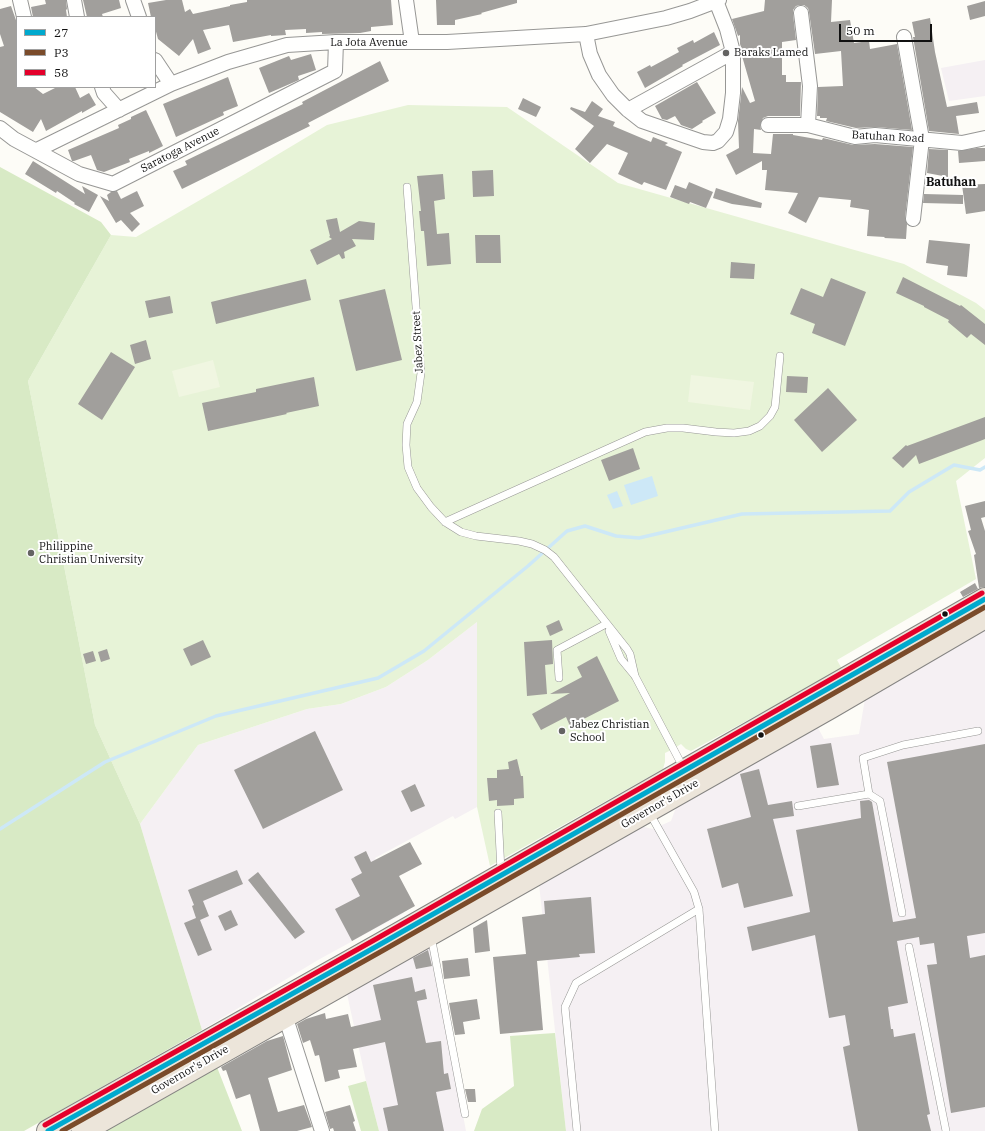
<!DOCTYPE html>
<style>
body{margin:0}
#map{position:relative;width:985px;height:1131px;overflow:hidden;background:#fdfcf7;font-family:"IBM Plex Serif",serif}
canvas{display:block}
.legend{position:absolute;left:16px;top:16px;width:140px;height:72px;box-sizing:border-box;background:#fff;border:1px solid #a0a0a0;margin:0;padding:5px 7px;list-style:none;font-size:12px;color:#111}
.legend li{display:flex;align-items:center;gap:8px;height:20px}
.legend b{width:20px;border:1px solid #a0a0a0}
.scale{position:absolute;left:839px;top:24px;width:93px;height:18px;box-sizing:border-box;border:2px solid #111;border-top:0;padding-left:5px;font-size:12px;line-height:14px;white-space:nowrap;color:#111;-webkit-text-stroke:3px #fff;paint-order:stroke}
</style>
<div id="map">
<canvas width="985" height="1131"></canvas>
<ul class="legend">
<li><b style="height:5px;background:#00a9ce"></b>27</li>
<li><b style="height:5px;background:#7a4b2a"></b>P3</li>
<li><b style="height:5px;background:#e4002b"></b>58</li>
</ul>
<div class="scale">50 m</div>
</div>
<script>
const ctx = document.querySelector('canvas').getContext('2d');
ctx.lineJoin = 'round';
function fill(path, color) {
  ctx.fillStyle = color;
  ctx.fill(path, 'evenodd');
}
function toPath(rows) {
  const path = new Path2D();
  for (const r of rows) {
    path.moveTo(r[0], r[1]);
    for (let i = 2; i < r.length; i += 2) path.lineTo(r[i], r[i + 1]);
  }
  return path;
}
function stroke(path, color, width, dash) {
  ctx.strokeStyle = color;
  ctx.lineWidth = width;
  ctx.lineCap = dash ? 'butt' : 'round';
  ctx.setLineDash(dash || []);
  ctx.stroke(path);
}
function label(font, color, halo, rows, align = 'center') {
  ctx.font = font + ' "IBM Plex Serif",serif';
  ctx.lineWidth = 4;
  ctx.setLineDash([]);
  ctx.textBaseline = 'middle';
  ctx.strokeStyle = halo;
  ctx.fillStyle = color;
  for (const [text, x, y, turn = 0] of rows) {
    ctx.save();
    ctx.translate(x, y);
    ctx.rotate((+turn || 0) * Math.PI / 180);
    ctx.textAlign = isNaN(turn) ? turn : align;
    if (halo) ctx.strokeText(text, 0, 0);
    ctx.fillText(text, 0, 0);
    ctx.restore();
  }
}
fill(toPath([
 [985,60,985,96,949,101,941,68],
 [477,622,477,807,455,819,453,816,375,858,404,913,318,960,202,1030,140,824,198,745,307,709,341,704,386,687,428,660],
 [985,629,985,1131,566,1131,539,884,640,826,653,829,671,821,677,805,817,726,824,739,859,734,865,699],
 [431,946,466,1131,379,1131,366,1081,347,994]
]), '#f5f0f3');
fill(toPath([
 [408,105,507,107,618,183,904,264,976,303,985,310,985,458,956,481,976,579,837,660,842,669,691,751,686,749,681,744,673,749,665,753,665,762,663,769,490,866,477,807,477,622,428,660,386,687,341,704,307,709,198,745,140,824,95,725,28,381,111,235,136,237,245,174,327,125]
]), '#e7f3d7');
fill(toPath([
 [0,167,101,222,111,235,28,381,95,725,140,824,202,1030,24,1131,0,1131],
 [555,1033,566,1131,474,1131,482,1109,514,1086,510,1036],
 [215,1062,242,1131,97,1131],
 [366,1081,379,1131,361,1131,348,1086]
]), '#d8eac5');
fill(toPath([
 [213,360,220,387,179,397,172,371],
 [691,375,754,382,750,410,688,402]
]), '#f0f6e1');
fill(toPath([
 [652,476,658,496,631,505,624,485],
 [617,491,623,506,613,509,607,495]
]), '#cde8f7');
stroke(toPath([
 [0,829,105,762,216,716,378,678,424,651,528,566,567,531,585,526,616,536,639,538,742,514,890,511,909,492,954,465,980,470,985,467]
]), '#cde8f7', 3.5);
fill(toPath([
 [45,0,66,0,67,9,66,10,67,17,33,17,31,7,46,4],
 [83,0,119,0,121,8,102,14,103,17,87,17],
 [166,0,182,0,185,12,190,9,193,14,230,6,230,5,247,2,247,0,391,0,393,25,371,27,371,31,360,33,322,34,322,32,306,33,306,29,285,30,286,35,271,36,271,35,233,42,229,25,203,30,211,49,198,54,193,39,179,56,158,39,155,28,155,17,151,17,148,3],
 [436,0,517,0,517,3,481,13,482,14,455,20,455,25,437,25],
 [765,0,832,0,831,22,850,20,854,43,869,41,870,49,897,44,912,130,876,127,856,128,826,121,827,118,820,118,820,116,817,116,818,87,843,86,841,51,815,54,809,12,808,8,804,5,800,5,796,6,793,10,793,14,796,40,782,42,782,75,786,75,786,82,801,82,800,116,768,116,763,118,760,125,761,130,754,129,753,153,771,154,773,134,793,134,793,135,822,140,823,138,853,145,875,144,913,147,905,218,907,224,906,239,884,238,885,237,867,236,869,210,850,207,851,200,819,197,806,223,788,213,798,193,765,190,767,170,762,170,762,161,736,175,726,155,739,148,738,121,742,87,750,103,755,101,742,56,742,50,740,44,740,35,738,36,732,19,764,11],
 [985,1,985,16,970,20,967,6],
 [11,6,17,23,17,87,34,87,43,94,57,87,75,87,80,98,89,93,96,105,82,113,82,111,46,131,41,119,33,132,0,112,0,47,4,46,0,34,0,9],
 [930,18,935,52,947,107,977,102,979,113,956,116,959,134,929,131,913,37,915,37,912,22],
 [714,32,720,45,682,65,683,66,645,88,637,72,650,65,651,67,679,52,677,48,693,40,694,43],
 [311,54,316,70,298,76,299,80,269,93,259,68,289,56,291,60],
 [380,61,389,81,308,123,310,126,182,189,173,171,187,165,185,161,303,104,302,102],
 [228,77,238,106,223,112,224,115,176,137,163,104],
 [697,82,716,113,702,121,703,122,692,129,681,125,675,116,667,120,662,119,655,106],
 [523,98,541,107,536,117,518,109],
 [592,101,603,109,598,116,615,122,613,126,651,142,653,137,668,143,665,145,682,152,666,190,644,182,642,185,618,174,628,153,607,144,590,163,575,149,594,126,570,109,571,107,585,112],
 [146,110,163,146,149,153,149,151,129,159,130,162,104,172,97,170,91,155,74,161,72,161,68,150,119,128,118,125,131,119,131,117],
 [977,148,985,148,985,161,959,163,958,151],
 [929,149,948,150,948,177,927,173],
 [33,161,85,194,82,186,98,195,89,212,74,204,75,203,57,191,56,193,25,174],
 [493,170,494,196,473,197,472,171],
 [443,174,445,199,434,201,437,234,449,233,451,264,427,266,424,231,421,231,419,211,421,211,417,176],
 [689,182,713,192,706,208,690,202,689,204,670,197,675,185,686,189],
 [985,184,985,211,966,214,962,185],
 [716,188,762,203,761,208,732,204,713,198],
 [117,191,121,199,137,191,144,206,130,213,140,224,132,232,121,220,116,223,100,196,109,201,107,195,111,192],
 [924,194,963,195,963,204,923,203],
 [337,218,340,232,359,221,375,223,374,240,352,239,356,246,344,252,345,258,342,259,339,254,317,265,310,250,332,239,329,237,330,236,326,220],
 [475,235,500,235,501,263,476,263],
 [929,240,970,244,967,277,947,275,948,266,926,263],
 [731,262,755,264,754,279,730,278],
 [903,277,960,306,961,305,985,324,985,345,971,334,967,338,948,322,949,320,924,307,924,306,896,293],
 [831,278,866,292,845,346,812,333,815,324,790,314,801,288,823,297],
 [306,279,311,300,216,324,211,302],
 [385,289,402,360,356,371,339,300],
 [170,296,173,313,149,318,145,301],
 [146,340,151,359,135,364,130,345],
 [111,352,135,367,102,420,78,404],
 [787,376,808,377,807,393,786,392],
 [314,377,319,406,286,413,287,414,208,431,202,403,256,392,256,389],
 [828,388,857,420,822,452,794,420],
 [985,417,985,439,980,441,919,464,916,455,903,468,892,458,906,445,907,446],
 [633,448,640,469,609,481,601,460],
 [985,501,985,517,981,518,985,531,985,587,979,588,974,555,976,554,968,531,971,530,965,506],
 [975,583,978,589,963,597,960,592],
 [559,620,563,630,550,636,546,626],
 [203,640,211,657,191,666,183,649],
 [552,640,553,664,545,665,547,694,527,696,524,642],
 [107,649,110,659,101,662,98,652],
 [93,651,96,661,86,664,83,654],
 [597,656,619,701,570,726,566,717,541,730,532,714,570,693,550,694,582,677,577,667],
 [315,731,343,790,263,829,234,770],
 [831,743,839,785,817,788,810,746],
 [985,744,985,933,967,936,970,958,985,955,985,1107,951,1113,927,965,937,964,934,943,920,945,919,937,897,941,908,1003,888,1007,891,1029,893,1029,894,1037,915,1033,930,1114,927,1115,931,1131,858,1131,843,1047,850,1045,845,1015,829,1018,815,935,752,951,747,927,810,912,796,830,861,818,860,801,869,800,872,802,893,922,916,918,887,762],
 [517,759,521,776,523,776,524,798,514,799,514,805,497,806,497,800,489,801,487,778,497,778,497,770,509,769,508,762],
 [759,769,768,805,792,801,794,816,773,819,793,896,744,908,738,883,722,888,707,829,751,817,740,774],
 [415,784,425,806,411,812,401,791],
 [410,842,422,864,399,876,415,906,352,941,335,909,360,896,351,879,362,873,354,857,366,851,371,862],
 [237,870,243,884,203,901,209,916,200,920,212,950,198,956,184,923,196,918,192,906,194,905,188,890],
 [258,872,305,932,295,939,248,880],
 [591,897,595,953,579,954,580,957,537,961,543,1030,500,1034,493,957,526,954,522,917,545,914,544,901],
 [231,910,238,925,225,931,218,916],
 [487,920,490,951,475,953,473,928],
 [428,950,432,966,416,969,413,958],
 [468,958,470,976,444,979,442,961],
 [412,977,415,992,425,989,427,999,417,1001,426,1043,441,1041,444,1074,448,1073,451,1089,436,1092,444,1131,388,1131,383,1108,398,1105,385,1042,353,1049,357,1067,338,1070,340,1078,325,1082,319,1055,315,1056,310,1040,303,1043,297,1024,306,1019,325,1013,326,1019,348,1014,351,1027,381,1020,373,985],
 [477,999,480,1019,463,1022,465,1034,455,1035,449,1003],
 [283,1036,292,1070,268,1078,278,1112,304,1105,312,1127,297,1131,260,1131,250,1094,236,1099,226,1070,223,1071,221,1067,267,1041],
 [465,1089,475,1089,476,1102,468,1102],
 [350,1105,355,1121,353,1122,356,1131,334,1131,333,1128,330,1129,325,1112]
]), '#a19f9c');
const service = toPath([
 [407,187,421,373,417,402,407,424,406,445,408,467,417,488,431,507,445,522,461,532,476,536,519,541,532,544,545,550,554,557,627,649,630,654,635,676],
 [445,522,645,432,667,428,683,428,716,432,734,433,749,431,760,426,770,416,775,407,780,356],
 [609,631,621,659,635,676,684,769],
 [559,678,557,650,606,624],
 [798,806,869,794],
 [649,812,694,892,699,909,715,1131],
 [498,813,501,871],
 [902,913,880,801,869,794,863,758,903,745,978,731],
 [431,936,465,1114],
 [909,947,946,1131],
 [577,1131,565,1007,576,983,699,909]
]);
const minor = toPath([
 [20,0,24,17],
 [74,0,77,17],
 [133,0,139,17],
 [406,0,412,42],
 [801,13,810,86,808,125],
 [586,34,590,54,599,75,613,95,628,110,642,121,703,142,713,143,718,141,726,132,730,119,733,93,733,52,727,29,716,1],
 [904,37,922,139,913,219],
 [155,60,171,84],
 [102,87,104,93,119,110],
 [628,110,733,52],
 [768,125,808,125,855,137,875,135,962,143,985,138],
 [0,128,14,139,79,174,113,184,335,71,336,42],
 [37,150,171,84,228,62,287,45,336,42,447,42,586,34,666,18,690,11,719,0],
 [283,1009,322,1131]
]);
const trunk = toPath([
 [48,1131,379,945,985,599],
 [83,1131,831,707,985,617]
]);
stroke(service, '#979795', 8);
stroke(minor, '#979795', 16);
stroke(trunk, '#858482', 24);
stroke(service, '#fffffe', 7);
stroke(minor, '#fffffe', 14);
stroke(trunk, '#ece5da', 22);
stroke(toPath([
 [48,1131,379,945,985,599]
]), '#00a9ce', 5);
stroke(toPath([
 [62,1131,382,951,985,607]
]), '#7a4b2a', 5);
stroke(toPath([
 [45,1125,376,939,982,593]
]), '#e4002b', 5);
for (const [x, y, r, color] of [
 [726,53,4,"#646362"],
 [31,553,4,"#646362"],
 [945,614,3.5,"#111"],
 [562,731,4,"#646362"],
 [761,735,3.5,"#111"]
]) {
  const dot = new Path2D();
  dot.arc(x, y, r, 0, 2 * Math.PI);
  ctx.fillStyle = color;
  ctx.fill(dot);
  stroke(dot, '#fff', 1.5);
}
label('11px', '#111', '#fff', [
 ["La Jota Avenue",369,43],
 ["Batuhan Road",888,137,3],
 ["Saratoga Avenue",180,150,-27],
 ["Jabez Street",418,342,-93],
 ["Governor's Drive",660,804,-30],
 ["Governor's Drive",190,1070,-30]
]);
label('11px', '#111', '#fff', [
 ["Baraks Lamed",734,53],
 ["Philippine",39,547],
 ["Christian University",39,560],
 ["Jabez Christian",570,725],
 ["School",570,738]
], 'left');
label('bold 12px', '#111', '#fff', [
 ["Batuhan",951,183]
]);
</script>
